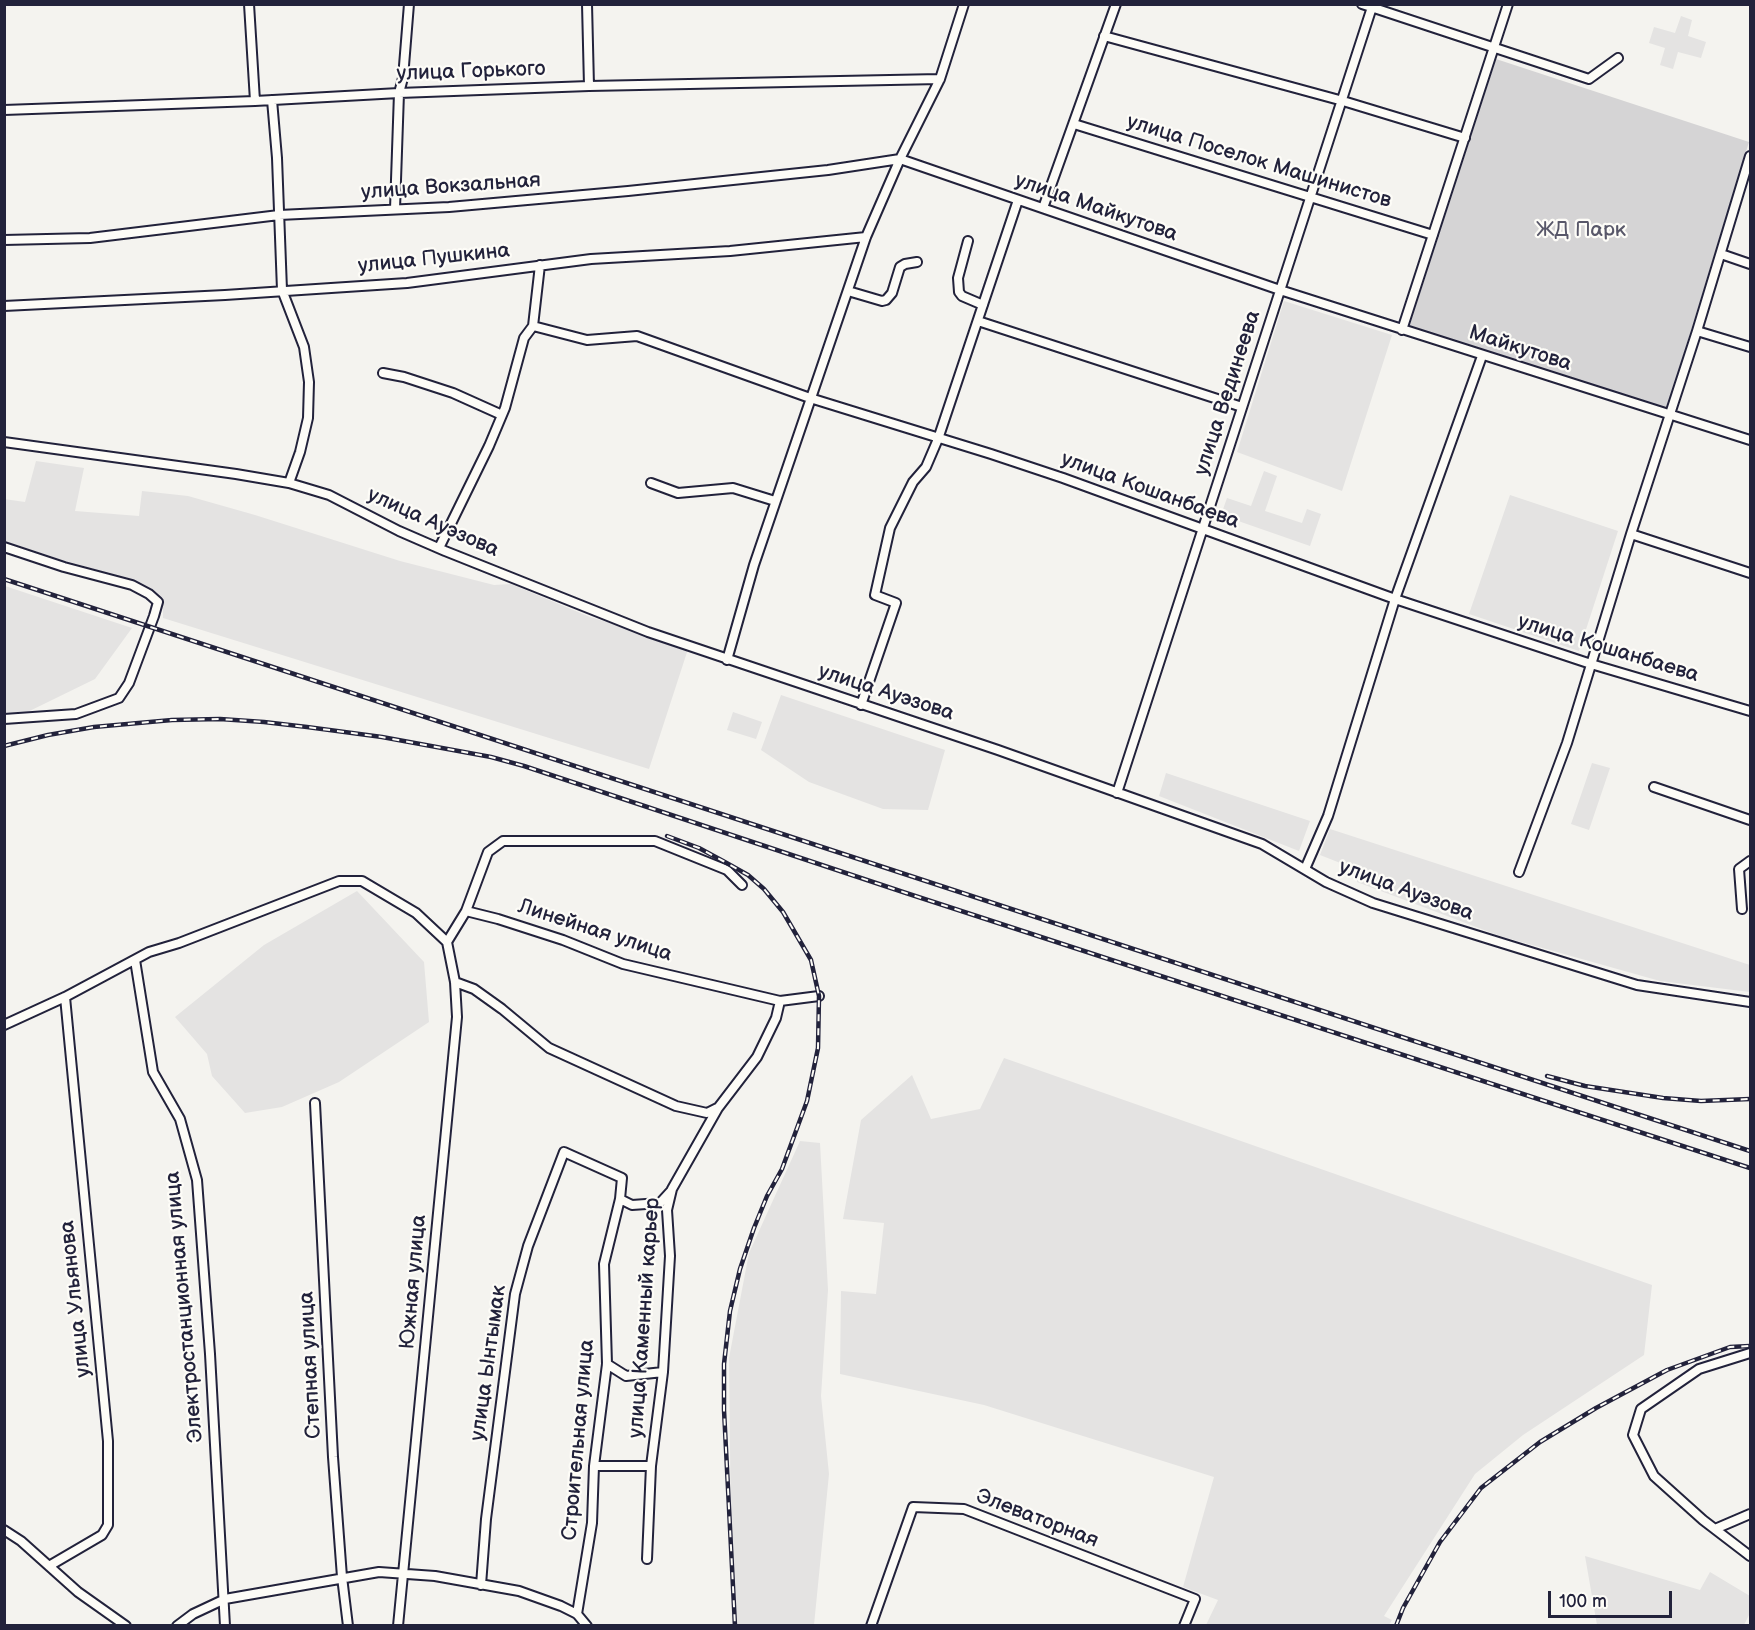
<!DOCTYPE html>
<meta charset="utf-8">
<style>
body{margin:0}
#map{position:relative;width:1755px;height:1630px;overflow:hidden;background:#f4f3ef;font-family:"Balsamiq Sans",sans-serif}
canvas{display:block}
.frame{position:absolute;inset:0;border:6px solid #22223b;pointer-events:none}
.scale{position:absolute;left:1548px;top:1591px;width:124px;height:27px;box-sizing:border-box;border:3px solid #22223b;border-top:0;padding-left:8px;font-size:18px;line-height:21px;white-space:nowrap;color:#22223b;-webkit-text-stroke:4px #fdfcf7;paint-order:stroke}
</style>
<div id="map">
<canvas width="1755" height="1630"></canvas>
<div class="frame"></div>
<div class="scale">100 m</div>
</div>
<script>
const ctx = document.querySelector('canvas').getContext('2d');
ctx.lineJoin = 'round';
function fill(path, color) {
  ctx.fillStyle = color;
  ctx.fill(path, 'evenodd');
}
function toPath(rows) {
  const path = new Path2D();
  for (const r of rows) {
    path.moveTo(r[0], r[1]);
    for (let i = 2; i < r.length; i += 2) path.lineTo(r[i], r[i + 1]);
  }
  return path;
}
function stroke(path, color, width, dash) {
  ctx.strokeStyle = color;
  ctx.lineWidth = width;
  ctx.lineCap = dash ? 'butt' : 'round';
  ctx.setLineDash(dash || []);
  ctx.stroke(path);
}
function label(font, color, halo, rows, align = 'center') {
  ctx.font = font + ' "Balsamiq Sans",sans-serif';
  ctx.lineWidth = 4.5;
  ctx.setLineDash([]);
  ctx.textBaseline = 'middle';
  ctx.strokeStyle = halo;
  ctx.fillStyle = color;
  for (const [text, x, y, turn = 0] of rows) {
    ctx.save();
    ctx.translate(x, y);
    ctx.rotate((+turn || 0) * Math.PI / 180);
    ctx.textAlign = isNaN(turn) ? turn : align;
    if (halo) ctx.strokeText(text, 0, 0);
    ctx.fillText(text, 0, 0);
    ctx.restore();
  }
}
fill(toPath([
 [1681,16,1692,20,1688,36,1706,42,1701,58,1678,52,1673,69,1660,65,1665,48,1649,43,1654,27,1675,33],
 [1284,301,1392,335,1342,491,1237,452],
 [36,461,84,468,75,511,139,516,142,491,188,496,255,515,400,561,494,585,511,584,590,617,689,646,649,769,163,618,163,598,138,582,59,559,5,541,4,499,25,502],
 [1264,471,1277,476,1265,511,1302,523,1307,509,1321,514,1310,546,1221,515,1227,498,1251,506],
 [1510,495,1618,531,1579,651,1469,614],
 [5,586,132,628,95,679,5,723],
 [781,695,945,750,928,810,883,809,809,782,761,750],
 [733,712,762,722,756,739,727,730],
 [1592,763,1610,768,1589,830,1571,824],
 [1166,773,1310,821,1299,851,1159,796],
 [1330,829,1750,965,1750,992,1660,981,1500,936,1357,882,1358,870,1320,855],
 [357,891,424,962,429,1022,339,1082,282,1107,245,1113,212,1076,207,1054,175,1017,264,945],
 [1004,1058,1652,1285,1644,1355,1523,1435,1475,1474,1384,1616,1392,1620,1389,1625,1206,1625,1218,1600,1183,1587,1214,1477,984,1405,840,1374,841,1291,876,1294,884,1223,843,1219,861,1120,912,1075,931,1119,980,1109],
 [800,1141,820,1143,828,1290,821,1396,829,1474,814,1625,732,1625,729,1358,749,1253],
 [1585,1556,1700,1590,1710,1572,1750,1596,1750,1613,1744,1625,1597,1625]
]), '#e4e3e2');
fill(toPath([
 [1496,59,1749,142,1667,408,1409,327]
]), '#d5d4d5');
const minor = toPath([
 [249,4,255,101],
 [587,4,589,86],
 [1362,4,1589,79,1618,58],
 [1104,36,1343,101,1465,138],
 [272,100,277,158,282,290,304,347,309,382,308,418,300,452,289,483],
 [4,110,255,101,399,93,589,86,940,79],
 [1074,124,1433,235],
 [1043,208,1116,4],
 [395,209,399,93,403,78,409,4],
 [4,240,90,238,279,215,449,207,628,191,828,170,900,159,1280,290,1750,440],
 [968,241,958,278,959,292,962,296,983,305],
 [1721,254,1750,264],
 [848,291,882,301,886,300,892,293,900,267,905,264,917,262],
 [4,306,225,295,407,283,591,259,730,251,866,237],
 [978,321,1242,407],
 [533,326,587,340,637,336,810,398,991,454,1063,478,1395,599,1591,664,1750,711],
 [1402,330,1508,4],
 [1697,331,1750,347],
 [383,373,404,377,453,393,502,415],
 [4,442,236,474,289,483,329,495,399,531,445,551,648,632,998,750,1262,844,1326,882,1373,903,1637,985,1750,1002],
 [651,483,678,493,733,488,775,501],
 [1631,534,1750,573],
 [4,547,64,567,132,585,149,594,158,602,154,616,129,683,119,698,76,714,4,719],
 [439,548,489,446,505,408,524,338,533,326,540,265],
 [727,660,754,565,866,237,900,159,940,79,964,4],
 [861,705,896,603,875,595,890,528,913,482,926,467,938,439,1018,200],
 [1654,787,1750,820],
 [1117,793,1373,4],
 [1305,869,1328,816,1395,599,1482,356],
 [1519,872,1567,743,1631,534,1697,331,1750,156],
 [1742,909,1739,869,1750,861],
 [466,911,488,852,503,841,655,841,727,870,742,885],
 [447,942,466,911,498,919,563,940,623,964,780,1001,819,996],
 [135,960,153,1072,180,1119,197,1180,210,1354,225,1626],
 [455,982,474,989,502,1009,549,1048,676,1106,707,1113,717,1108],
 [4,1025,65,997,149,952,179,943,339,881,362,881,416,913,447,942],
 [315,1103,333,1457,342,1577,348,1626],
 [620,1199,632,1205,660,1203,671,1191],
 [1750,1353,1699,1369,1641,1409,1633,1435,1654,1476,1703,1520,1750,1556],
 [607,1364,626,1376,663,1372],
 [594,1466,651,1466],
 [1715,1529,1750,1514],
 [4,1530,21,1541,78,1592,126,1626],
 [647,1559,651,1466,663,1372,670,1256,667,1210,672,1189,718,1108,757,1057,776,1018,780,1001],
 [49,1566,102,1535,108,1525,108,1441,65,997],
 [481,1585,486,1519,515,1294,528,1246,564,1152,622,1178,620,1199,604,1264,607,1364,594,1466,592,1523,577,1614],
 [177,1626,193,1614,225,1599,379,1572,435,1576,519,1591,561,1606,577,1614,587,1626],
 [398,1626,457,1017,455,982,447,942],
 [871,1626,913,1507,964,1509,1195,1599,1184,1626]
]);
stroke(minor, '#22223b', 12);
stroke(minor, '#fdfcf7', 8);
const rail = toPath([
 [4,579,1750,1151],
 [4,746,48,735,94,727,172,720,220,719,264,722,307,727,382,737,491,757,524,766,906,893,1750,1168],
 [667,836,699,848,723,861,748,875,764,889,783,912,811,960,819,996,818,1048,807,1101,782,1169,767,1196,754,1228,740,1269,730,1311,724,1364,724,1410,735,1626],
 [1547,1076,1585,1086,1663,1098,1701,1101,1750,1099],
 [1396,1626,1403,1608,1440,1542,1481,1488,1540,1442,1596,1408,1667,1370,1730,1347,1750,1346]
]);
stroke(rail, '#22223b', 4.5);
stroke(rail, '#fdfcf7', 2, [7]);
label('21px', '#22223b', '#fdfcf7', [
 ["улица Горького",471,72,-2],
 ["улица Поселок Машинистов",1259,162,17],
 ["улица Вокзальная",451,187,-4],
 ["улица Майкутова",1096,208,19],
 ["улица Пушкина",434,259,-6],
 ["Майкутова",1520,349,18],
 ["улица Вединеева",1228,393,-72],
 ["улица Кошанбаева",1150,491,20],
 ["улица Ауэзова",433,523,24],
 ["улица Кошанбаева",1608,649,17],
 ["улица Ауэзова",886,693,18],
 ["улица Ауэзова",1406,891,20],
 ["Линейная улица",595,931,18],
 ["Южная улица",414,1282,-85],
 ["улица Ульянова",76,1299,-96],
 ["Электростанционная улица",185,1307,-95],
 ["улица Каменный карьер",645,1318,-86],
 ["улица Ынтымак",489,1363,-82],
 ["Степная улица",311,1365,-93],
 ["Строительная улица",579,1440,-85],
 ["Элеваторная",1037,1519,21]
]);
label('21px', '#585769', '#fdfcf7', [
 ["ЖД Парк",1581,231]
]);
</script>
